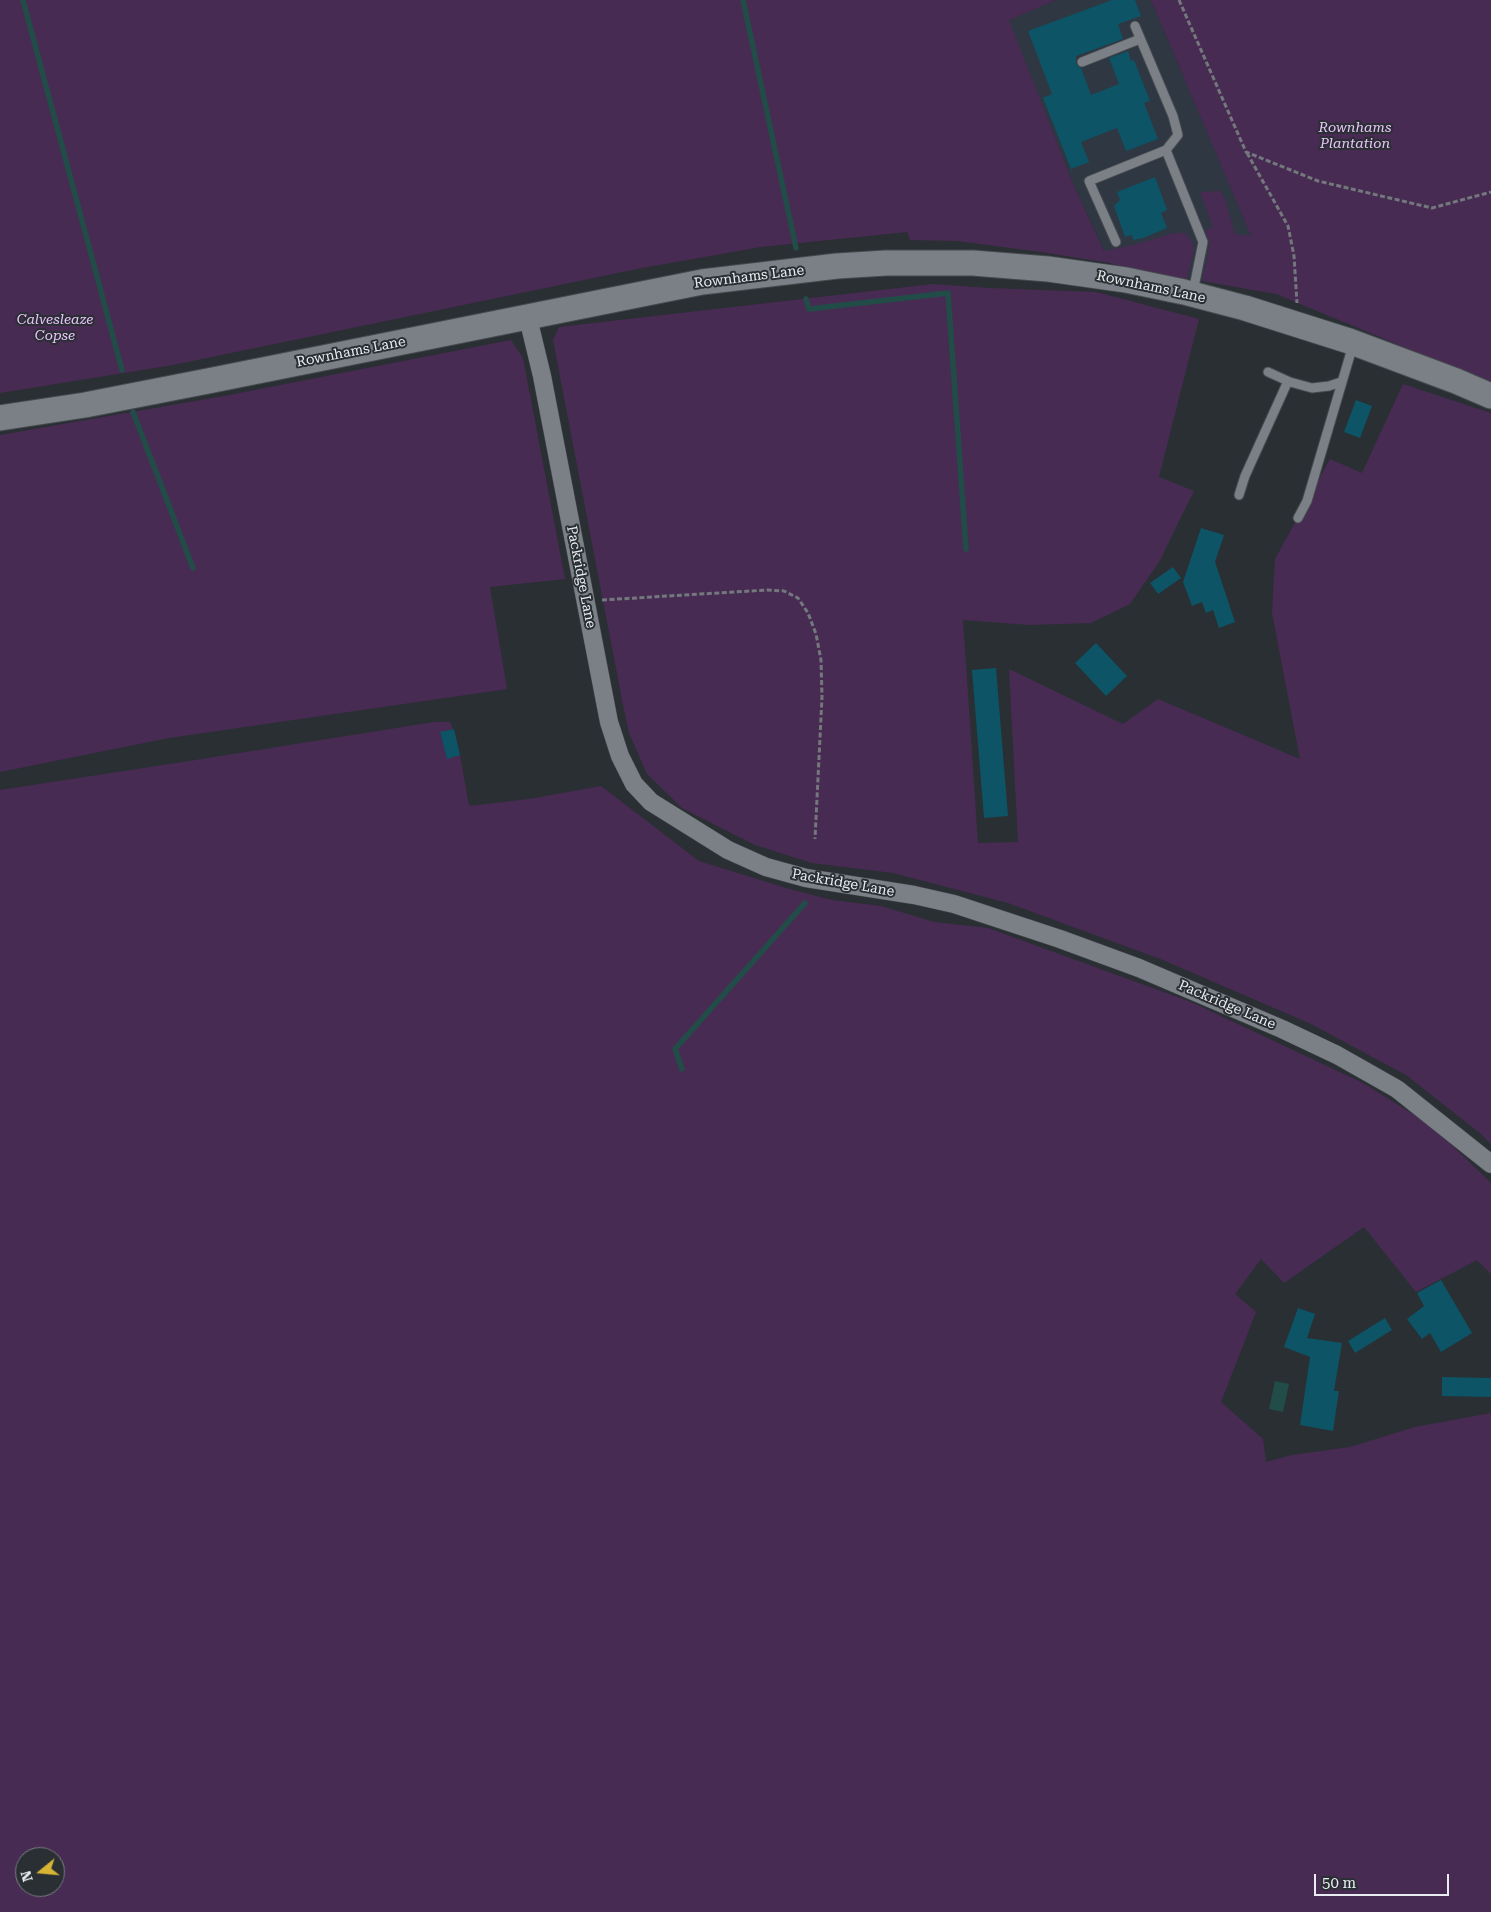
<!DOCTYPE html>
<style>
body{margin:0}
#map{position:relative;width:1491px;height:1912px;overflow:hidden;background:#2a2f34;font-family:"Roboto Serif",serif}
canvas{display:block}
.north{position:absolute;left:15px;top:1847px;width:50px;height:50px;box-sizing:border-box;background:#2a2f34;border:1px solid #767b7f;border-radius:50%;rotate:253deg;font-size:14px;font-weight:700;line-height:20px;text-align:center;color:#e9ecf0}
.north::after{content:'';display:block;margin:auto;width:18px;height:22px;background:#d8b434;clip-path:polygon(50% 0,100% 100%,50% 72%,0 100%)}
.scale{position:absolute;left:1314px;top:1874px;width:135px;height:22px;box-sizing:border-box;border:2px solid #e9ecf0;border-top:0;padding-left:6px;font-size:15px;line-height:18px;white-space:nowrap;color:#e9ecf0;-webkit-text-stroke:4px #2a2f34;paint-order:stroke}
</style>
<div id="map">
<canvas width="1491" height="1912"></canvas>
<div class="north">N</div>
<div class="scale">50 m</div>
</div>
<script>
const ctx = document.querySelector('canvas').getContext('2d');
ctx.lineJoin = 'round';
function fill(path, color) {
  ctx.fillStyle = color;
  ctx.fill(path, 'evenodd');
}
function toPath(rows) {
  const path = new Path2D();
  for (const r of rows) {
    path.moveTo(r[0], r[1]);
    for (let i = 2; i < r.length; i += 2) path.lineTo(r[i], r[i + 1]);
  }
  return path;
}
function stroke(path, color, width, dash) {
  ctx.strokeStyle = color;
  ctx.lineWidth = width;
  ctx.lineCap = dash ? 'butt' : 'round';
  ctx.setLineDash(dash || []);
  ctx.stroke(path);
}
function label(font, color, halo, rows, align = 'center') {
  ctx.font = font + ' "Roboto Serif",serif';
  ctx.lineWidth = 4;
  ctx.setLineDash([]);
  ctx.textBaseline = 'middle';
  ctx.strokeStyle = halo;
  ctx.fillStyle = color;
  for (const [text, x, y, turn = 0] of rows) {
    ctx.save();
    ctx.translate(x, y);
    ctx.rotate((+turn || 0) * Math.PI / 180);
    ctx.textAlign = isNaN(turn) ? turn : align;
    if (halo) ctx.strokeText(text, 0, 0);
    ctx.fillText(text, 0, 0);
    ctx.restore();
  }
}
fill(toPath([
 [1056,0,1151,0,1276,294,1122,267,1110,263,1072,181,1008,20]
]), '#2e3742');
fill(toPath([
 [0,0,1056,0,1009,20,1072,181,1104,251,1133,245,1174,233,1185,233,1192,241,1194,250,1187,279,1122,267,1110,263,1041,252,957,241,910,240,907,232,761,247,642,268,173,365,0,393],
 [1151,0,1491,0,1491,383,1276,294,1202,281,1210,242,1205,231,1213,227,1200,192,1220,191,1225,199,1235,234,1251,236],
 [933,284,989,288,1096,292,1199,319,1159,477,1194,491,1159,562,1130,604,1091,623,1029,625,963,620,978,843,1018,842,1009,669,1123,724,1158,699,1300,759,1272,613,1275,559,1330,459,1362,473,1403,384,1491,413,1491,1144,1481,1134,1406,1075,1311,1024,1163,960,1008,903,893,873,812,863,755,845,682,808,647,774,629,733,623,705,553,340,559,327],
 [511,340,523,358,565,579,490,587,507,689,169,738,0,772,0,435,224,396],
 [434,722,450,722,453,729,440,733,447,758,460,755,469,806,529,799,601,786,699,861,786,888,832,900,881,906,934,922,988,928,1191,1002,1363,1083,1432,1126,1491,1183,1491,1274,1477,1260,1416,1292,1364,1227,1284,1283,1261,1259,1235,1294,1256,1312,1221,1402,1263,1439,1266,1462,1292,1455,1350,1447,1415,1427,1491,1413,1491,1912,0,1912,0,790,183,762],
 [25,1857,55,1857,55,1887,25,1887]
]), '#482b53');
fill(toPath([
 [1275,1381,1289,1384,1283,1412,1269,1409]
]), '#224c48');
stroke(toPath([
 [23,0,122,370],
 [743,0,796,248],
 [806,299,809,309,948,293,966,549],
 [133,412,193,568],
 [682,1069,675,1049,805,903]
]), '#224c48', 5.5);
fill(toPath([
 [1112,0,1135,0,1141,16,1118,24,1123,39,1076,56,1076,64,1081,68,1091,95,1119,84,1109,58,1128,51,1131,61,1134,60,1150,101,1144,103,1158,139,1126,151,1117,128,1081,142,1089,162,1071,169,1043,98,1052,94,1028,31],
 [1155,177,1167,210,1161,213,1167,228,1143,238,1133,240,1132,235,1125,237,1114,206,1120,200,1117,192],
 [1356,400,1372,406,1360,438,1344,432],
 [1201,528,1224,535,1215,562,1235,622,1219,628,1213,610,1206,613,1202,602,1192,606,1183,582],
 [1173,567,1181,578,1158,594,1150,583],
 [1096,643,1127,676,1106,696,1075,663],
 [996,668,1008,816,984,818,972,670],
 [454,729,460,755,447,759,440,732],
 [1441,1280,1472,1333,1441,1352,1430,1333,1422,1339,1407,1319,1424,1306,1417,1293],
 [1298,1308,1315,1314,1307,1338,1342,1343,1334,1391,1339,1391,1333,1431,1300,1425,1310,1357,1284,1347],
 [1385,1318,1392,1330,1355,1353,1348,1341],
 [1442,1377,1491,1378,1491,1397,1442,1396]
]), '#0c5466');
const lane = toPath([
 [1135,26,1173,116,1178,135,1166,150,1203,242,1193,292],
 [1082,62,1140,39],
 [1116,242,1089,181,1166,150],
 [1268,372,1290,382,1312,388,1329,386,1341,382],
 [1239,495,1245,476,1288,381],
 [1298,518,1307,501,1353,345]
]);
const street = toPath([
 [528,318,542,376,609,722,620,756,634,784,651,802,728,850,766,867,806,878,914,895,954,904,1060,939,1139,968,1282,1029,1337,1055,1397,1089,1491,1164]
]);
const secondary = toPath([
 [0,418,85,405,208,381,702,282,837,266,886,263,973,263,1048,269,1126,280,1184,292,1245,308,1349,341,1456,381,1491,396]
]);
stroke(lane, '#464a4f', 11);
stroke(street, '#464a4f', 19);
stroke(secondary, '#464a4f', 27);
stroke(toPath([
 [1179,0,1246,152,1318,181,1432,208,1491,192],
 [1247,153,1288,226,1294,256,1297,303],
 [602,600,767,590,784,591,798,598,808,613,816,634,821,660,822,697,815,839]
]), '#73787c', 3, [5, 2.5]);
stroke(lane, '#7a8086', 9);
stroke(street, '#7a8086', 18);
stroke(secondary, '#7a8086', 25);
label('italic 14px', '#ebc2fb', '#2a2f34', [
 ["Rownhams",1355,128],
 ["Plantation",1355,144],
 ["Calvesleaze",55,320],
 ["Copse",55,336]
]);
label('14px', '#e9ecf0', '#2a2f34', [
 ["Rownhams Lane",749,277,-7],
 ["Rownhams Lane",1151,287,12],
 ["Rownhams Lane",351,352,-11],
 ["Packridge Lane",581,577,79],
 ["Packridge Lane",843,883,10],
 ["Packridge Lane",1227,1005,23]
]);
</script>
